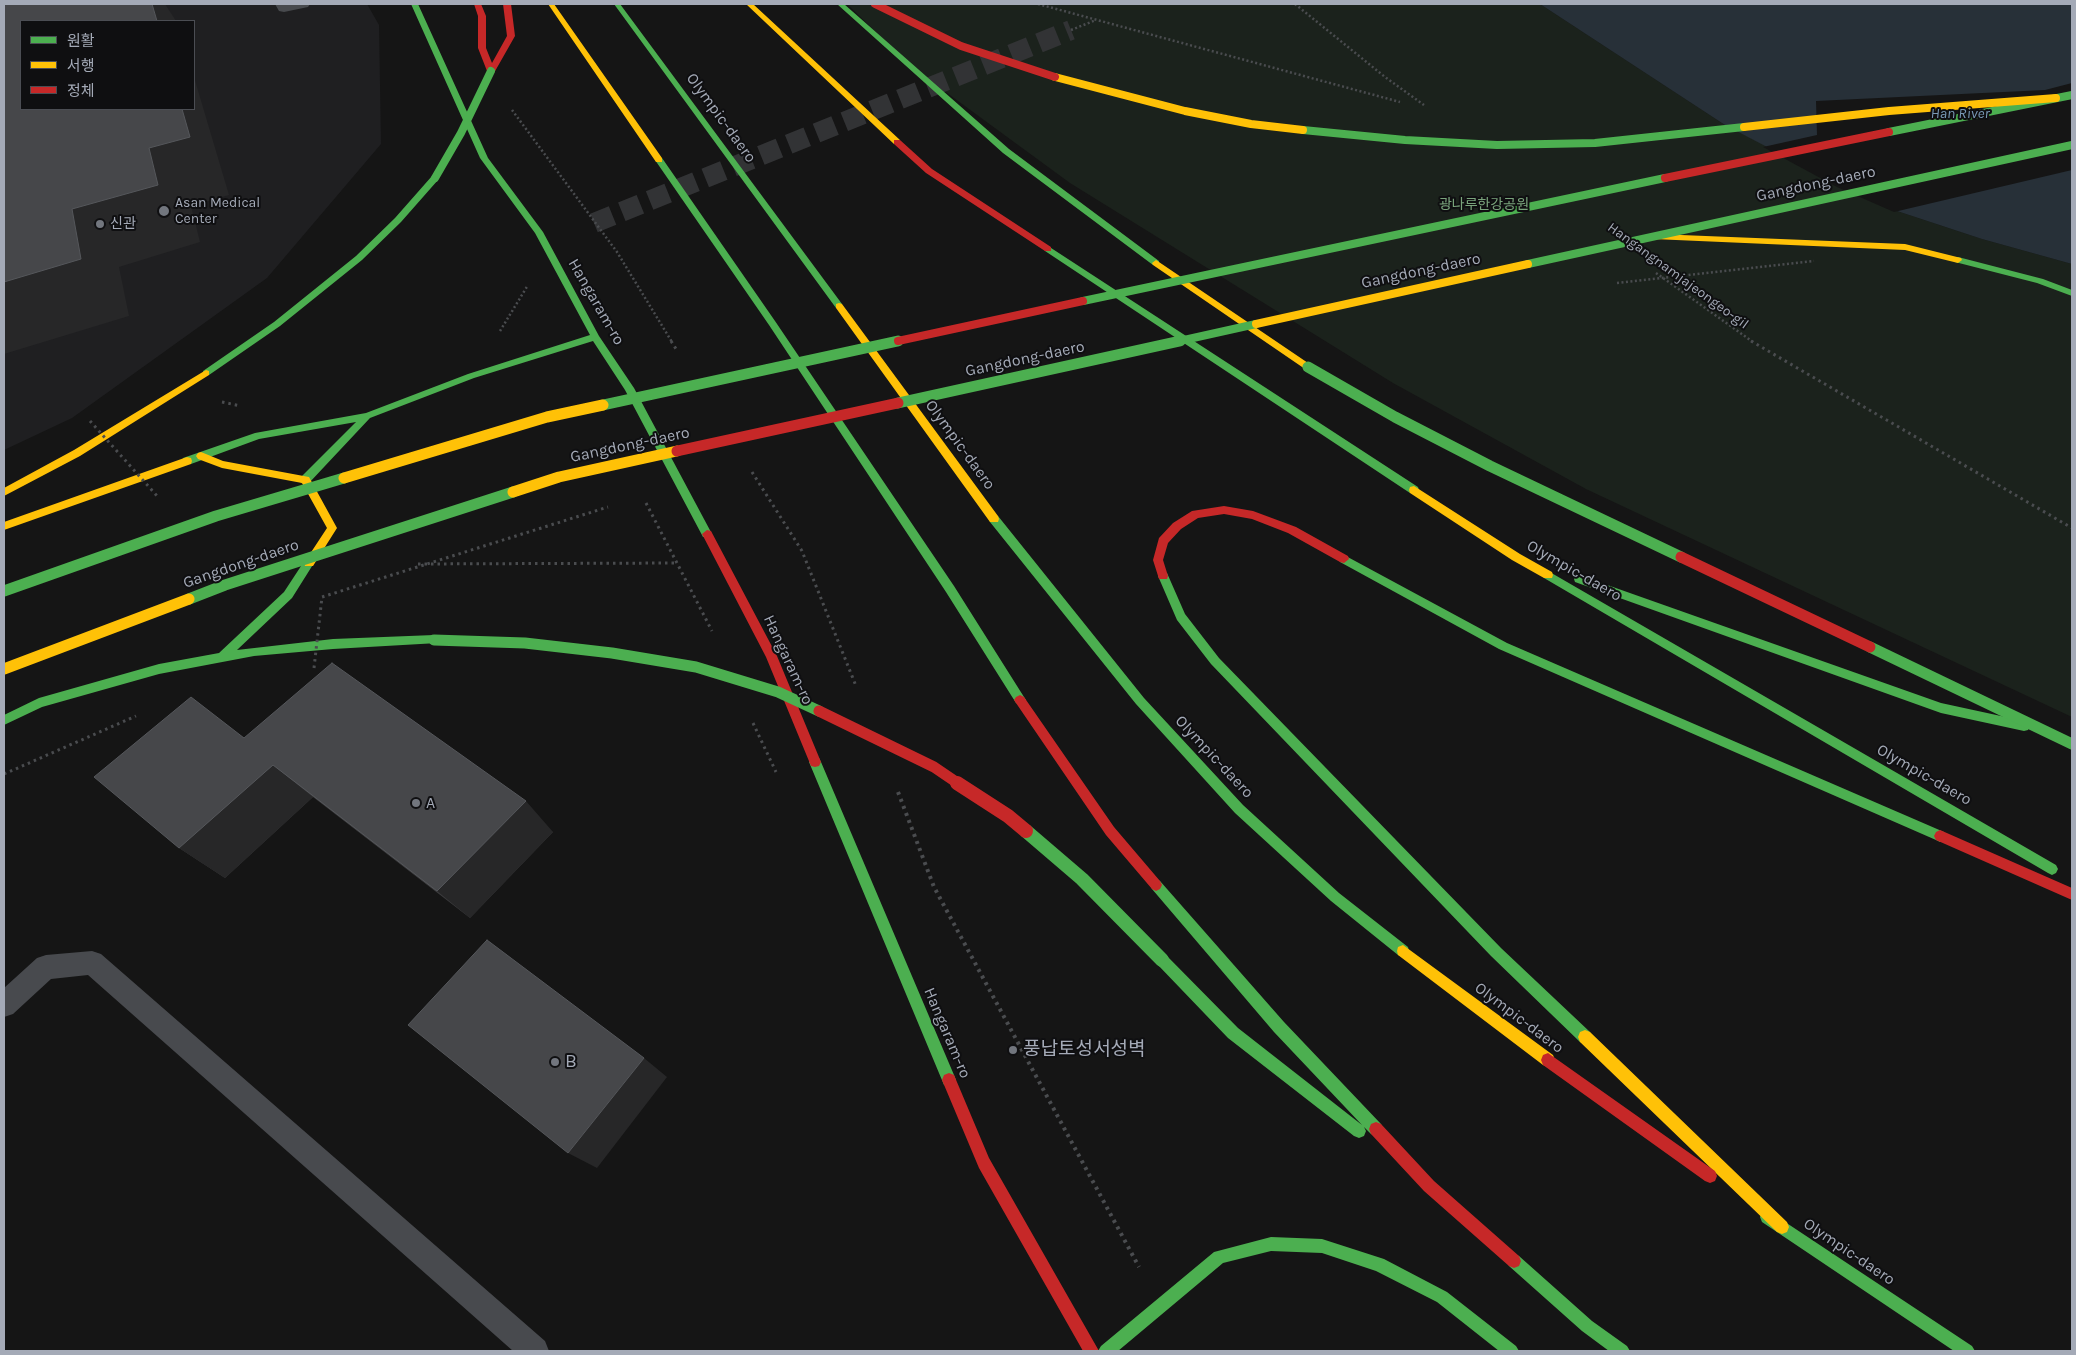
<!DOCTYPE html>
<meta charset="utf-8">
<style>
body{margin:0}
#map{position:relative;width:2076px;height:1355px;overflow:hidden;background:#151515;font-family:Karla,"Noto Sans KR",sans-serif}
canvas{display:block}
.frame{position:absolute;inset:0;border:5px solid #a4aab7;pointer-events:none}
.legend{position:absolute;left:20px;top:20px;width:175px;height:90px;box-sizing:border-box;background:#0f0f11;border:1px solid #4b4d53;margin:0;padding:6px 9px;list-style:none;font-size:15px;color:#a4aab7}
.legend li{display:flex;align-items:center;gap:10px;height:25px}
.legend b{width:25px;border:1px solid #4b4d53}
</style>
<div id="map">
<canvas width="2076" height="1355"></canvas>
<div class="frame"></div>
<ul class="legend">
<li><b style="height:6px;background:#4caf50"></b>원활</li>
<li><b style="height:6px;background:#ffc107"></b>서행</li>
<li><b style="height:6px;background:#c62828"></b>정체</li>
</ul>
</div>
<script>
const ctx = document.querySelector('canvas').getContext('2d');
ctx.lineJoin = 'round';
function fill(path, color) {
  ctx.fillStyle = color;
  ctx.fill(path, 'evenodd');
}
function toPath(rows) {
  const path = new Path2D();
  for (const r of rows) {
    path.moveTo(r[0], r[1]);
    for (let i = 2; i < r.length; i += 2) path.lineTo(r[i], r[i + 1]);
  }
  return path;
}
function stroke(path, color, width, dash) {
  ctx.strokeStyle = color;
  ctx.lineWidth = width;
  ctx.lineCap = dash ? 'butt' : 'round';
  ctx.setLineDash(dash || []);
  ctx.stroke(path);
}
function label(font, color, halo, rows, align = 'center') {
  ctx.font = font + ' Karla,"Noto Sans KR",sans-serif';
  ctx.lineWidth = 4;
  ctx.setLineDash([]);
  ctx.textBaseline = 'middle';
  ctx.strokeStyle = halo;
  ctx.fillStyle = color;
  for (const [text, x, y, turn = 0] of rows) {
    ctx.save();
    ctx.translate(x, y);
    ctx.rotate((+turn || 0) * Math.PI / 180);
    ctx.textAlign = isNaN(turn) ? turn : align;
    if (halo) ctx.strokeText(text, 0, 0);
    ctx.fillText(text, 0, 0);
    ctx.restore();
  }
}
fill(toPath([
 [4,4,367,4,379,25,381,144,267,278,72,418,4,450],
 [21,21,194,21,194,109,21,109]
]), '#1f1f21');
fill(toPath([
 [847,4,1540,4,1725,125,1897,211,1982,239,2072,264,2072,717,1586,489,1393,383,1070,183,913,68]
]), '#1b221c');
fill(toPath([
 [1540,4,2072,4,2072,264,1982,239,1897,211,1838,184,1725,125]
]), '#273038');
fill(toPath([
 [2072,83,2072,170,1894,212,1837,187,1763,147,1817,135,1816,101,2045,90]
]), '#151515');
stroke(toPath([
 [594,223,1071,30]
]), '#323335', 20, [20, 10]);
stroke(toPath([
 [1038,4,1400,102],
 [1295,4,1385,77,1424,105],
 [1071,30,1096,20],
 [512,110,617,252,672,342],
 [1656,273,1753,342],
 [500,331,528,285]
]), '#4a4c4f', 2.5, [2, 2.5]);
stroke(toPath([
 [671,341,678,352],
 [1751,341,2072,528],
 [222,402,241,406],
 [752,472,802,551,856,686],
 [646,503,712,631],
 [418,564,676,563],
 [753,723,776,772],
 [4,774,136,716]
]), '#4a4c4f', 3, [2.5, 4]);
stroke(toPath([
 [898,792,934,887,1139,1267]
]), '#4a4c4f', 4, [3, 4.5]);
fill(toPath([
 [275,4,310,4,308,7,284,12,279,11,275,4],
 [92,951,101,954,545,1341,549,1351,513,1351,88,975,51,979,13,1014,4,1017,4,988,37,958,46,955,92,951]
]), '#484a4e');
fill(toPath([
 [411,4,418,4,488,158,543,232,599,336,634,388,712,534,711,537,703,537,625,390,593,341,474,378,370,418,309,483,305,484,301,483,300,480,301,477,356,422,259,439,191,464,183,464,182,461,183,458,255,433,366,413,468,374,590,335,535,233,480,158,411,4],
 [614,4,620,4,842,304,842,308,836,308,614,4],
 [837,4,844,4,1009,149,1159,261,1159,265,1153,265,1003,153,837,4],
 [656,158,662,158,775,321,954,586,1024,697,1026,700,1024,703,1020,705,1016,703,946,592,769,325,655,160,656,158],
 [435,175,438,176,438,180,401,222,362,260,280,326,209,375,203,375,203,371,274,322,356,256,395,218,432,176,435,175],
 [1048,246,1418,487,1419,490,1418,493,1410,493,1045,251,1044,249,1048,246],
 [1958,257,2043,279,2072,290,2072,296,2037,283,1955,262,1955,258,1958,257],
 [994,515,998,516,1144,698,1243,805,1339,893,1408,947,1409,951,1408,955,1403,957,1398,955,1331,901,1235,813,1136,704,990,522,989,519,990,516,994,515],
 [1344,555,1507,643,1944,832,1946,836,1944,840,1940,842,1936,840,1499,649,1340,562,1339,559,1344,555],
 [309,559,314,563,292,598,237,650,333,639,434,635,438,637,440,640,438,643,333,649,254,656,159,674,42,707,4,725,4,715,39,698,159,664,219,653,284,592,305,560,309,559],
 [1548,571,2056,865,2058,869,2056,873,2052,875,2048,873,1544,578,1543,575,1548,571],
 [1163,572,1167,573,1185,614,1219,658,1501,948,1590,1032,1592,1037,1590,1042,1585,1044,1580,1042,1491,956,1211,664,1177,620,1158,576,1163,572],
 [1579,575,1941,703,2024,721,2028,722,2030,726,2028,730,2024,731,1941,713,1575,582,1574,579,1575,576,1579,575],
 [815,757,819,758,821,762,954,1075,956,1080,954,1085,949,1087,944,1085,809,762,811,758,815,757],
 [1156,879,1160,881,1284,1022,1381,1124,1383,1129,1381,1134,1376,1136,1371,1134,1364,1127,1366,1131,1364,1136,1359,1138,1354,1136,1228,1038,1157,964,1156,960,1157,956,1162,954,1167,956,1238,1028,1362,1125,1274,1032,1152,889,1150,885,1152,881,1156,879],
 [1767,1210,1972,1346,1975,1351,1954,1351,1762,1222,1760,1217,1762,1212,1767,1210],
 [1271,1237,1322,1239,1384,1259,1447,1292,1516,1346,1519,1351,1499,1351,1437,1302,1376,1271,1322,1253,1271,1251,1223,1263,1118,1351,1098,1351,1101,1346,1214,1252,1271,1237],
 [1514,1254,1519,1256,1592,1321,1627,1346,1630,1351,1609,1351,1582,1331,1509,1266,1507,1261,1509,1256,1514,1254]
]), '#4caf50');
fill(toPath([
 [548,4,554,4,662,158,662,162,656,162,548,4],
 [746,4,753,4,900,140,900,144,894,144,746,4],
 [1656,234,1905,244,1961,258,1962,260,1958,263,1905,250,1653,239,1653,235,1656,234],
 [1156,260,1311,365,1311,369,1305,369,1153,265,1152,263,1156,260],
 [839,303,842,304,998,516,999,519,998,522,990,522,836,308,836,304,839,303],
 [206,370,209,371,209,375,80,456,4,496,4,488,74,450,206,370],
 [201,452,223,461,309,477,337,528,313,566,305,566,304,563,327,528,302,483,222,468,198,459,196,456,198,453,201,452],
 [187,457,191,458,192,461,191,464,4,530,4,522,187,457],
 [1414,486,1520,554,1552,572,1553,575,1552,578,1544,578,1512,560,1410,493,1409,490,1410,487,1414,486],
 [1403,945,1553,1055,1555,1060,1553,1065,1548,1067,1543,1065,1398,955,1397,951,1398,947,1403,945],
 [1585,1030,1590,1032,1787,1222,1789,1227,1787,1232,1782,1234,1777,1232,1580,1042,1578,1037,1580,1032,1585,1030]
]), '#ffc107');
fill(toPath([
 [474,4,481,4,486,16,486,48,492,63,507,36,503,4,511,4,515,36,494,73,487,71,478,48,478,16,474,4],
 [894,140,900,140,932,169,1051,247,1051,251,1045,251,926,173,894,144,894,140],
 [1224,506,1253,511,1296,527,1348,556,1349,559,1344,563,1340,562,1288,533,1252,519,1224,514,1198,518,1181,529,1168,543,1163,560,1168,576,1167,579,1159,579,1153,560,1159,538,1173,523,1192,511,1224,506],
 [707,530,711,531,777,656,821,762,819,766,815,767,811,766,766,657,702,534,707,530],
 [1020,695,1024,697,1114,827,1160,881,1162,885,1160,889,1156,891,1152,889,1106,835,1016,703,1014,700,1016,697,1020,695],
 [1940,830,2072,888,2072,900,1936,840,1934,836,1936,832,1940,830],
 [1548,1053,1715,1171,1717,1176,1715,1181,1710,1183,1705,1181,1543,1065,1541,1060,1543,1055,1548,1053],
 [949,1073,954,1075,989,1158,1099,1351,1083,1351,979,1168,942,1080,944,1075,949,1073],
 [1376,1122,1381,1124,1434,1181,1519,1256,1521,1261,1519,1266,1514,1268,1509,1266,1424,1191,1371,1134,1369,1129,1371,1124,1376,1122]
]), '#c62828');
stroke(toPath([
 [1617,283,1814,261]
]), '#4a4c4f', 2.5, [2, 2.5]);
stroke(toPath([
 [90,421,158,497],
 [314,668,322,597,608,507]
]), '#4a4c4f', 3, [2.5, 4]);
stroke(toPath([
 [1303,130,1405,140,1497,145,1595,143,1744,127],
 [1889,132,2072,95],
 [435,178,461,133,491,71],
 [1528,264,2072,145],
 [1083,301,1665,178],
 [893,342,898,341],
 [1175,342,1256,324]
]), '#4caf50', 8);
stroke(toPath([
 [1308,367,1395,417,1490,466,1681,557],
 [898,403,1180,341],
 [603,405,898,341],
 [4,591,216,516,344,478],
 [189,599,225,585,513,492],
 [434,640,525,643,612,653,696,667,778,692,819,711],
 [1870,647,2072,744]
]), '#4caf50', 11);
stroke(toPath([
 [1026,831,1082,879,1162,960]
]), '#4caf50', 14);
stroke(toPath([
 [1055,77,1185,111,1251,124,1303,130],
 [1744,127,1889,111,2056,98],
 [1256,324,1528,264]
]), '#ffc107', 8);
stroke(toPath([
 [344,478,547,417,603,405],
 [513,492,559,477,677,451],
 [4,669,189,599]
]), '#ffc107', 11);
stroke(toPath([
 [875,4,961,46,1055,77],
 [1665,178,1889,132],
 [898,341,1083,301]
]), '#c62828', 8);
stroke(toPath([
 [677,451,898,403],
 [1681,557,1870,647],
 [819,711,934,767,959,784]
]), '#c62828', 11);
stroke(toPath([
 [957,783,1008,816,1026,831]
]), '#c62828', 14);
fill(toPath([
 [244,738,553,832,470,918,313,797,225,878,179,848]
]), '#3b3b3d');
fill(toPath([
 [152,4,165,4,176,21,157,21],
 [194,77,229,195,191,206,200,242,119,267,129,316,4,354,4,282,72,209,149,148,182,109,194,109],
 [273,765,313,797,225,878,179,848],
 [526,801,553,832,470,918,437,891],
 [644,1058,667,1077,597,1168,568,1153]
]), '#272728');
const building = toPath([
 [4,4,152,4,157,21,21,21,21,109,182,109,190,137,149,148,158,185,72,209,81,259,4,282,4,4],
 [332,663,526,801,437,891,273,765,179,848,94,777,191,697,244,738,332,663],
 [487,940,644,1058,568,1153,408,1025,487,940]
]);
fill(building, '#46474a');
stroke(building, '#55575b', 1);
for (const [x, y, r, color] of [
 [164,211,6,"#72767e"],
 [100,224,5,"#72767e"],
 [416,803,5,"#72767e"],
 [1013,1050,5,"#72767e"],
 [555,1062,5,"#72767e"]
]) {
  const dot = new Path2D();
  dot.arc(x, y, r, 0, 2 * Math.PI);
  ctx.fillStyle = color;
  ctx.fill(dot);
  stroke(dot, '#0f0f11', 2);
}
label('14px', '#a4aab7', '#0f0f11', [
 ["Asan Medical",175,203],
 ["Center",175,219],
 ["신관",110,224]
], 'left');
label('14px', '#7aa47c', '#0f0f11', [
 ["광나루한강공원",1484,205]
]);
label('14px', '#a4aab7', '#0f0f11', [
 ["Hangangnamjajeongeo-gil",1678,276,36]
]);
label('italic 15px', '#7899b5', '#0f0f11', [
 ["Han River",1960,114]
]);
label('16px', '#a4aab7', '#0f0f11', [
 ["Olympic-daero",721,118,54],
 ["Gangdong-daero",1816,184,-12],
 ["Gangdong-daero",1421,271,-12],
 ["Hangaram-ro",596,302,60],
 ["Gangdong-daero",1025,359,-12],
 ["Gangdong-daero",630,445,-12],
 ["Olympic-daero",960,445,54],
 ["Gangdong-daero",241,564,-19],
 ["Olympic-daero",1574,571,30],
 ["Hangaram-ro",788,660,65],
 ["Olympic-daero",1214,757,47],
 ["Olympic-daero",1924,775,30],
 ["Olympic-daero",1519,1018,37],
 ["Hangaram-ro",947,1033,67],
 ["Olympic-daero",1849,1252,34]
]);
label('16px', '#a4aab7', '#0f0f11', [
 ["A",426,803]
], 'left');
label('19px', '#a4aab7', '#0f0f11', [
 ["풍납토성서성벽",1023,1050],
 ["B",565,1062]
], 'left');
</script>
